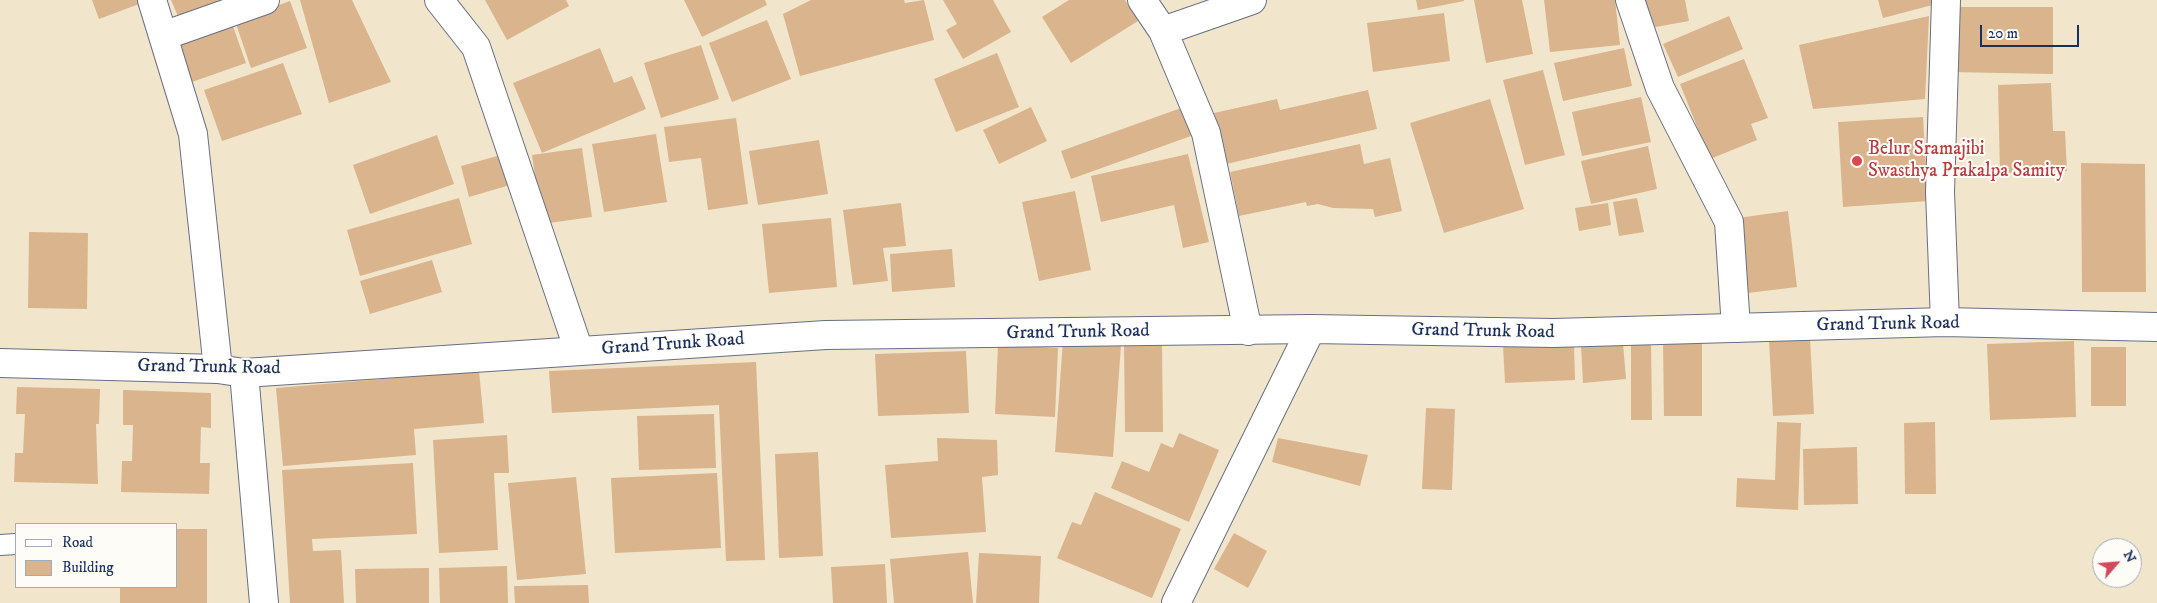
<!DOCTYPE html>
<style>
body{margin:0}
#map{position:relative;width:2157px;height:603px;overflow:hidden;background:#f1e6cb;font-family:"IM FELL DW Pica",serif}
canvas{display:block}
.legend{position:absolute;left:15px;top:523px;width:162px;height:65px;box-sizing:border-box;background:#fdfcf7;border:1px solid #a3aaba;margin:0;padding:6px 9px;list-style:none;font-size:15px;color:#1b2f5e}
.legend li{display:flex;align-items:center;gap:10px;height:25px}
.legend b{width:25px;border:1px solid #a3aaba}
.north{position:absolute;left:2092px;top:538px;width:50px;height:50px;box-sizing:border-box;background:#fdfcf7;border:1px solid #a3aaba;border-radius:50%;rotate:63deg;font-size:14px;font-weight:700;line-height:20px;text-align:center;color:#1b2f5e}
.north::after{content:'';display:block;margin:auto;width:18px;height:22px;background:#d1495b;clip-path:polygon(50% 0,100% 100%,50% 72%,0 100%)}
.scale{position:absolute;left:1980px;top:25px;width:99px;height:22px;box-sizing:border-box;border:2px solid #1b2f5e;border-top:0;padding-left:6px;font-size:15px;line-height:18px;white-space:nowrap;color:#1b2f5e;-webkit-text-stroke:4px #fdfcf7;paint-order:stroke}
</style>
<div id="map">
<canvas width="2157" height="603"></canvas>
<ul class="legend">
<li><b style="height:6px;background:#fff"></b>Road</li>
<li><b style="height:14px;background:#dab48c"></b>Building</li>
</ul>
<div class="north">N</div>
<div class="scale">20 m</div>
</div>
<script>
const ctx = document.querySelector('canvas').getContext('2d');
ctx.lineJoin = 'round';
function fill(path, color) {
  ctx.fillStyle = color;
  ctx.fill(path, 'evenodd');
}
function toPath(rows) {
  const path = new Path2D();
  for (const r of rows) {
    path.moveTo(r[0], r[1]);
    for (let i = 2; i < r.length; i += 2) path.lineTo(r[i], r[i + 1]);
  }
  return path;
}
function stroke(path, color, width, dash) {
  ctx.strokeStyle = color;
  ctx.lineWidth = width;
  ctx.lineCap = dash ? 'butt' : 'round';
  ctx.setLineDash(dash || []);
  ctx.stroke(path);
}
function label(font, color, halo, rows, align = 'center') {
  ctx.font = font + ' "IM FELL DW Pica",serif';
  ctx.lineWidth = 4;
  ctx.setLineDash([]);
  ctx.textBaseline = 'middle';
  ctx.strokeStyle = halo;
  ctx.fillStyle = color;
  for (const [text, x, y, turn = 0] of rows) {
    ctx.save();
    ctx.translate(x, y);
    ctx.rotate((+turn || 0) * Math.PI / 180);
    ctx.textAlign = isNaN(turn) ? turn : align;
    if (halo) ctx.strokeText(text, 0, 0);
    ctx.fillText(text, 0, 0);
    ctx.restore();
  }
}
fill(toPath([
 [92,0,137,0,139,4,99,19],
 [171,0,248,0,183,28],
 [300,0,352,0,391,82,329,103],
 [485,0,566,0,569,6,507,40],
 [684,0,765,0,767,5,702,37],
 [811,0,904,0,905,3,924,0,934,40,800,76,783,14],
 [943,0,993,0,1011,32,963,59,946,30,957,24],
 [1069,0,1125,0,1138,21,1071,63,1042,17],
 [1416,0,1464,0,1464,1,1418,10],
 [1474,0,1522,0,1533,54,1486,63],
 [1544,0,1615,0,1620,45,1550,52],
 [1644,0,1685,0,1689,21,1650,28],
 [1878,0,1943,0,1944,2,1883,18],
 [290,1,307,48,251,68,235,21],
 [1950,7,2053,7,2053,74,1949,72],
 [1444,13,1450,61,1373,72,1367,23],
 [1729,16,1743,49,1678,77,1663,44],
 [1929,16,1925,99,1813,109,1799,45],
 [230,18,246,63,192,82,176,37],
 [767,20,791,79,732,102,709,43],
 [701,45,719,99,661,118,644,63],
 [600,48,614,83,632,76,646,109,542,153,513,83],
 [1624,48,1632,86,1563,101,1554,63],
 [997,53,1019,107,956,132,934,79],
 [1744,59,1768,118,1751,124,1757,140,1710,159,1680,84],
 [283,63,302,114,222,141,204,90],
 [1543,70,1565,155,1525,165,1503,80],
 [2051,83,2053,131,2065,131,2067,171,2000,173,1998,85],
 [1368,90,1377,129,1226,164,1214,113,1277,99,1280,110],
 [1641,97,1651,142,1582,156,1572,112],
 [1490,99,1524,209,1444,233,1410,123],
 [1031,107,1047,141,999,164,983,130],
 [1181,108,1191,136,1071,179,1061,151],
 [1923,117,1928,201,1843,207,1838,122],
 [736,118,748,204,708,210,701,158,669,162,664,127],
 [656,134,667,202,604,212,592,144],
 [437,135,454,184,370,214,353,165],
 [819,140,828,194,758,205,749,151],
 [1360,144,1364,164,1390,158,1402,211,1375,217,1373,209,1333,208,1318,204,1307,206,1306,202,1239,216,1230,172],
 [1648,146,1657,189,1591,204,1581,161],
 [582,148,592,217,542,224,532,155],
 [508,153,517,183,469,197,461,166],
 [1188,154,1209,242,1183,248,1174,205,1101,222,1091,176],
 [2081,163,2145,164,2146,292,2082,292],
 [1075,191,1091,270,1039,281,1022,202],
 [459,198,472,244,360,276,347,230],
 [1637,198,1644,232,1619,236,1613,202],
 [901,203,906,246,883,248,888,281,853,285,843,210],
 [1608,203,1611,225,1579,231,1575,208],
 [1788,211,1797,287,1748,293,1738,218],
 [831,218,837,287,769,293,762,224],
 [29,232,88,233,87,309,28,308],
 [952,249,955,287,892,292,890,254],
 [432,260,442,292,370,314,360,281],
 [1631,337,1651,338,1652,420,1631,420],
 [1810,338,1814,414,1773,416,1769,340],
 [1663,339,1702,339,1702,416,1664,416],
 [1063,340,1121,345,1113,457,1055,452],
 [2074,341,2076,417,1990,420,1987,344],
 [1124,343,1162,343,1163,432,1125,432],
 [1623,343,1626,379,1583,383,1581,346],
 [1574,344,1575,380,1505,383,1503,346],
 [998,345,1058,348,1055,417,995,414],
 [2091,347,2126,347,2126,406,2091,406],
 [966,351,969,413,878,416,875,354],
 [756,362,765,560,726,561,719,405,552,413,549,371],
 [479,371,484,423,414,429,416,455,283,466,276,388],
 [17,387,100,389,99,424,96,424,98,484,14,482,15,453,23,453,25,414,16,414],
 [123,390,211,393,211,428,201,427,200,463,210,463,209,494,121,492,122,461,132,461,133,425,123,425],
 [1426,408,1455,409,1452,490,1422,489],
 [714,414,716,468,639,470,637,416],
 [1777,422,1801,423,1798,510,1736,507,1737,478,1775,480],
 [1935,422,1936,494,1905,494,1904,423],
 [1179,433,1219,450,1189,522,1111,488,1122,461,1149,472,1161,443,1173,448],
 [507,435,509,473,494,473,498,550,439,553,433,440],
 [937,438,997,440,998,475,982,477,986,532,891,538,885,465,938,461],
 [1278,438,1368,455,1360,486,1272,462],
 [1857,447,1858,504,1804,505,1803,449],
 [818,452,823,556,779,558,775,454],
 [413,463,417,534,312,539,313,551,341,550,344,603,290,603,282,470],
 [717,473,721,548,615,553,611,478],
 [576,477,586,574,517,580,508,483],
 [1095,492,1181,529,1152,598,1057,558,1072,522,1081,525],
 [176,529,207,529,207,603,120,603,120,587,176,587],
 [1234,533,1267,551,1248,588,1214,569],
 [968,552,973,603,894,603,890,559],
 [979,553,1041,556,1039,603,976,603],
 [885,564,887,603,833,603,831,567],
 [507,566,508,603,440,603,439,568],
 [429,568,429,603,356,603,355,569],
 [588,585,589,603,515,603,514,586]
]), '#dab48c');
const lane = toPath([
 [0,545,16,544]
]);
const street = toPath([
 [152,0,193,134,218,369],
 [439,0,476,47,579,351],
 [1142,0,1163,31,1206,133,1248,331],
 [1630,0,1660,88,1729,222,1736,328],
 [1163,31,1252,0],
 [163,36,265,0],
 [1945,322,1940,192,1946,0],
 [244,373,264,603],
 [1176,603,1311,329]
]);
const primary = toPath([
 [0,363,218,369,244,373,826,335,1311,329,1554,333,1945,322,2157,327]
]);
stroke(lane, '#666f84', 22);
stroke(street, '#666f84', 30);
stroke(primary, '#666f84', 30);
stroke(lane, '#fff', 20);
stroke(street, '#fff', 28);
stroke(primary, '#fff', 28);
for (const [x, y, r, color] of [
 [1857,161,6,"#e0444e"]
]) {
  const dot = new Path2D();
  dot.arc(x, y, r, 0, 2 * Math.PI);
  ctx.fillStyle = color;
  ctx.fill(dot);
  stroke(dot, '#fdfcf7', 2);
}
label('19px', '#be3a42', '#fdfcf7', [
 ["Belur Sramajibi",1868,150],
 ["Swasthya Prakalpa Samity",1868,172]
], 'left');
label('19px', '#1b2f5e', '#fdfcf7', [
 ["Grand Trunk Road",1888,325,-1],
 ["Grand Trunk Road",1483,332,1],
 ["Grand Trunk Road",1078,333,-1],
 ["Grand Trunk Road",673,345,-4],
 ["Grand Trunk Road",209,368,1]
]);
</script>
